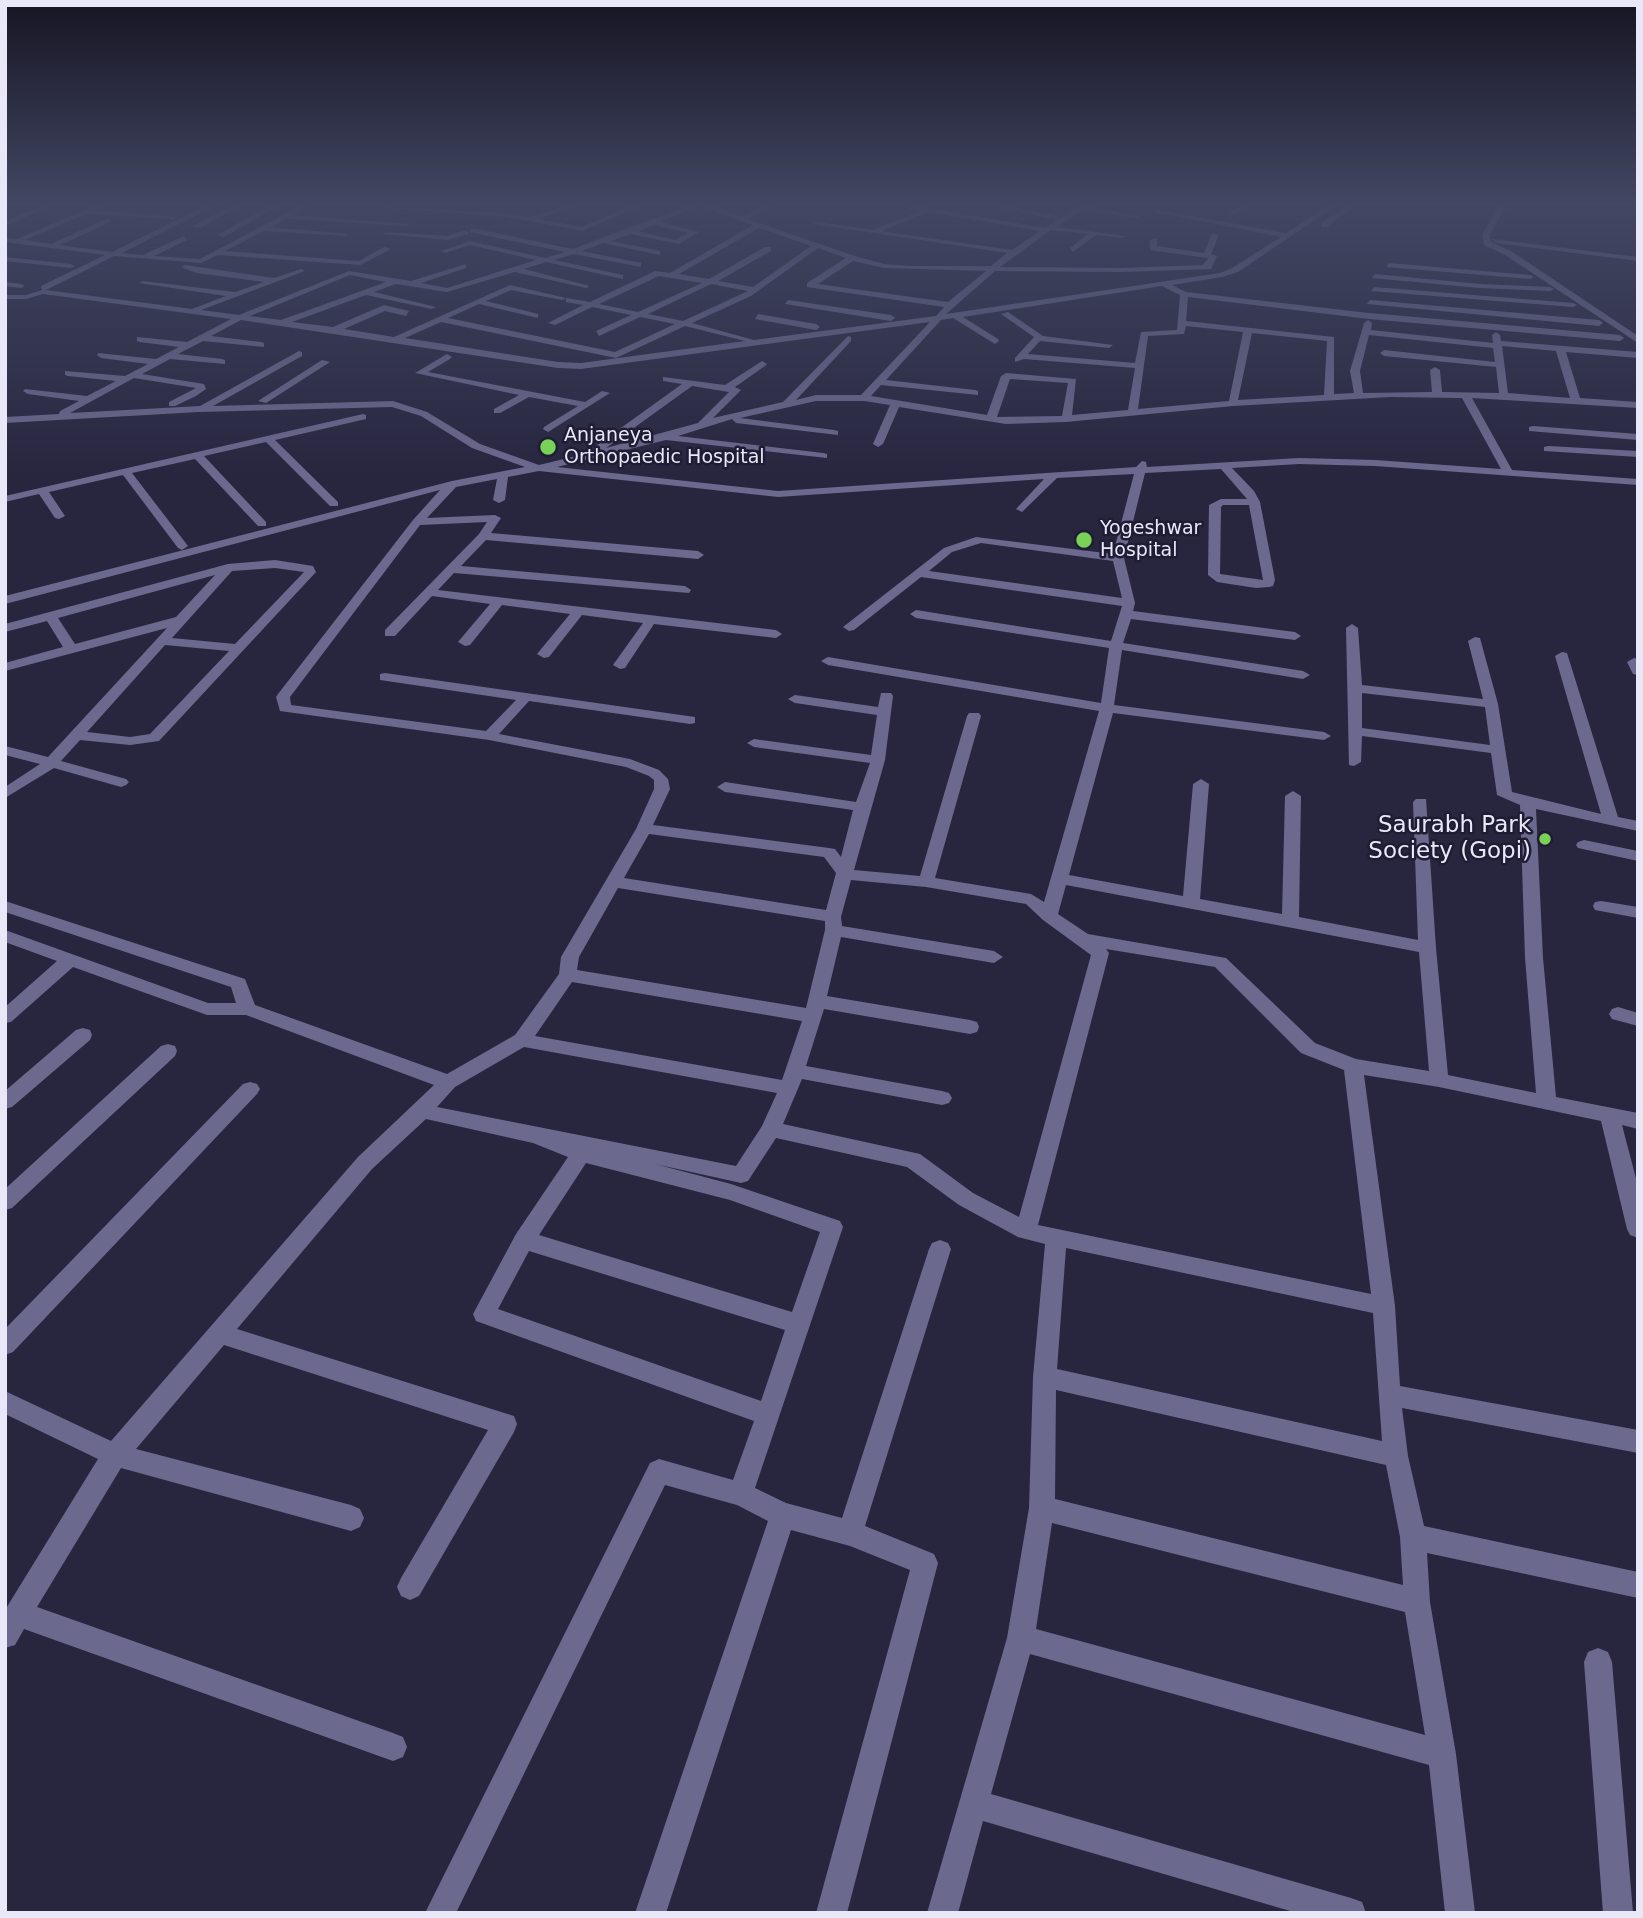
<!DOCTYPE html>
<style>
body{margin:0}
#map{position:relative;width:1643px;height:1918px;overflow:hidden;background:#28263f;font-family:"DejaVu Sans",sans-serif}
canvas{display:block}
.frame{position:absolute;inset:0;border:7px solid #e8e8f8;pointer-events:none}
</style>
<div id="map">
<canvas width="1643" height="1918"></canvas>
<div class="frame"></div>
</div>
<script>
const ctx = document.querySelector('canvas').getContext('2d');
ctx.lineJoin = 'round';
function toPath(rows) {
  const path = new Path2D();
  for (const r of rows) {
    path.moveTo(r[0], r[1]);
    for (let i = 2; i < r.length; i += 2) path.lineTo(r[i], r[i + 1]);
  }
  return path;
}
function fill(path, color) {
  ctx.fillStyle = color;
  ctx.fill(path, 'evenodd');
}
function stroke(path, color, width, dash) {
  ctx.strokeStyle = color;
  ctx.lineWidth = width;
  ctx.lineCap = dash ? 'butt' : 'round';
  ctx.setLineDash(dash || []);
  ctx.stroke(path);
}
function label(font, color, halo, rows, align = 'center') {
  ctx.font = font + ' "DejaVu Sans",sans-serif';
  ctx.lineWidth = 5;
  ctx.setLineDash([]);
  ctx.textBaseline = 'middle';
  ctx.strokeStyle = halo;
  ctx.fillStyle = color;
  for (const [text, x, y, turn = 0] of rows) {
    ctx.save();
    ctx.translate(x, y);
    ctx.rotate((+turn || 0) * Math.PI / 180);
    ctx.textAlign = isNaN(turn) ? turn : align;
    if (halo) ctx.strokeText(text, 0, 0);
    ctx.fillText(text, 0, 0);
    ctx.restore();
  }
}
fill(toPath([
 [39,207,48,207,5,226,5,221,39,207],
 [92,207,101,207,96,210,177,217,173,219,87,214,25,240,51,244,108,218,111,222,60,245,112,252,203,207,212,207,122,253,143,255,184,236,187,240,154,256,200,259,298,207,307,207,293,215,410,224,406,226,286,219,271,227,349,234,345,236,264,231,225,251,359,261,384,247,391,249,360,265,218,255,201,263,114,256,46,290,192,309,226,296,139,283,143,281,235,292,264,282,197,273,181,267,185,265,274,278,301,269,305,271,201,310,239,315,349,271,411,281,466,264,466,268,421,283,447,288,536,260,470,245,445,253,441,251,470,241,545,258,565,252,469,232,472,228,573,249,684,207,693,207,661,222,699,232,679,244,630,234,611,241,660,251,660,255,603,243,582,251,641,263,641,267,574,254,554,260,623,275,623,279,546,262,524,269,590,286,586,288,515,272,447,292,396,284,374,292,436,307,432,309,366,295,292,322,333,327,384,305,409,311,406,316,385,311,344,329,394,337,510,285,566,298,562,300,511,290,486,301,538,314,538,318,479,304,448,318,615,352,675,324,640,317,599,336,596,331,631,315,592,307,555,325,548,323,583,305,566,302,566,298,590,302,655,271,670,273,753,225,704,207,714,207,741,216,762,207,771,207,747,219,855,256,884,264,911,266,991,266,1007,253,813,224,817,222,872,230,920,211,908,207,924,207,1045,228,1057,220,998,207,1013,207,1062,217,1077,207,1090,207,1142,216,1138,218,1082,210,1057,227,1126,236,1122,238,1096,235,1073,252,1070,248,1088,234,1051,230,1000,267,1121,268,1203,265,1208,258,1150,250,1150,240,1157,238,1157,246,1204,253,1212,233,1219,235,1211,254,1217,256,1211,269,1121,272,995,271,946,314,1220,273,1232,268,1281,237,1156,212,1154,209,1286,233,1326,207,1334,207,1238,272,1222,277,1172,285,1186,292,1369,313,1620,335,1624,338,1620,341,1369,319,1188,297,1186,321,1334,337,1334,394,1354,393,1350,371,1364,323,1368,320,1372,323,1371,330,1493,343,1492,335,1496,332,1500,335,1501,341,1638,352,1638,358,1566,352,1580,398,1638,402,1638,408,1472,398,1512,470,1638,479,1638,485,1375,466,1299,464,1232,468,1254,491,1260,502,1275,580,1273,586,1269,587,1256,588,1217,582,1208,575,1209,505,1221,499,1247,499,1221,469,1145,473,1124,558,1135,603,1133,611,1295,632,1301,636,1295,640,1131,619,1123,643,1303,671,1310,675,1303,679,1122,650,1114,705,1324,732,1331,736,1324,740,1113,713,1069,875,1183,896,1193,784,1201,779,1209,784,1200,899,1282,914,1285,796,1293,791,1301,796,1299,917,1418,940,1413,802,1416,799,1426,799,1436,948,1448,1075,1536,1093,1525,958,1520,805,1497,795,1491,753,1362,736,1361,762,1354,766,1349,765,1346,628,1352,624,1358,628,1362,685,1483,699,1468,641,1475,637,1480,638,1498,704,1512,792,1601,814,1555,656,1562,652,1567,653,1618,817,1638,821,1638,831,1536,809,1543,958,1556,1097,1638,1113,1638,1129,1622,1125,1638,1186,1638,1238,1630,1235,1627,1229,1601,1121,1439,1087,1364,1075,1395,1306,1400,1386,1638,1430,1638,1453,1402,1408,1408,1456,1424,1526,1638,1572,1638,1598,1427,1553,1430,1602,1456,1754,1475,1913,1445,1913,1429,1765,1030,1654,991,1794,1351,1898,1362,1902,1366,1913,1297,1913,983,1821,958,1913,927,1913,1007,1638,1029,1508,1033,1377,1045,1244,1018,1237,959,1205,907,1167,776,1138,748,1181,741,1183,655,1164,731,1184,840,1221,843,1227,755,1488,786,1503,842,1518,929,1249,932,1243,940,1240,948,1243,951,1249,865,1526,934,1554,938,1563,847,1913,816,1913,910,1570,850,1546,791,1530,666,1913,635,1913,768,1521,737,1505,665,1485,456,1913,425,1913,650,1463,659,1459,733,1480,754,1421,476,1321,473,1314,516,1234,568,1157,533,1143,426,1119,372,1169,237,1329,514,1416,517,1424,514,1432,419,1596,410,1600,401,1596,397,1587,401,1578,488,1430,224,1345,136,1449,351,1505,360,1509,364,1518,360,1527,351,1531,121,1468,37,1607,393,1733,403,1737,407,1747,403,1757,393,1761,24,1629,15,1645,5,1648,5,1610,98,1459,5,1414,5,1391,111,1441,358,1157,434,1085,246,1015,207,1015,73,967,11,1022,5,1023,5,1007,57,961,5,942,5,930,208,1003,236,1003,231,987,5,912,5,901,245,979,255,1005,447,1074,515,1035,559,974,561,957,636,829,654,789,654,780,649,776,626,767,489,740,280,711,276,697,278,694,413,520,440,490,5,604,5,596,452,481,525,467,472,448,421,416,392,407,199,412,5,423,5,417,59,414,60,411,79,401,28,394,23,391,25,389,87,396,116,381,68,376,65,375,65,371,125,376,148,364,101,358,97,355,98,353,156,359,179,347,140,342,137,341,137,337,187,342,231,319,43,294,26,299,5,299,5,295,26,295,42,290,41,286,105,255,5,242,5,238,17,239,92,207],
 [928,212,1040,231,1012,250,881,231,928,212],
 [654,225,688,233,675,240,638,231,654,225],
 [759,228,811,246,753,287,718,281,771,251,771,247,765,247,709,279,679,274,759,228],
 [818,248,846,258,807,283,807,287,944,307,936,316,754,340,692,323,751,296,818,248],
 [853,261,884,268,986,271,948,302,818,284,853,261],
 [350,275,386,282,281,320,250,316,350,275],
 [659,276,702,283,638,312,599,304,659,276],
 [711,284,748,291,683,321,648,314,711,284],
 [1162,286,1180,295,1177,330,1141,332,1135,363,1028,354,1040,341,1109,348,1113,345,1043,336,1008,312,1001,314,1034,337,1015,358,1015,362,1024,359,1135,368,1128,410,1072,415,1076,379,1006,373,1001,376,987,415,871,396,881,385,978,395,978,391,975,390,886,380,941,320,953,318,995,344,999,341,998,339,963,317,1162,286],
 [241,320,558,368,581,369,930,322,861,395,816,395,796,400,851,341,851,337,848,336,783,402,713,418,741,390,735,387,765,366,767,364,762,361,725,385,663,377,663,381,682,384,593,448,593,452,539,465,480,444,427,412,393,401,213,406,302,356,302,352,299,351,200,406,70,413,134,378,196,388,169,402,169,406,175,406,196,396,206,389,204,384,142,374,170,359,225,364,225,360,222,359,178,354,203,341,264,347,264,343,261,342,211,336,241,320],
 [441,322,616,358,685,326,745,341,581,363,558,362,405,338,441,322],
 [1186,326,1243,332,1229,401,1138,409,1148,336,1184,334,1186,326],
 [1252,333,1327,341,1324,395,1238,400,1252,333],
 [1369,335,1493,348,1495,362,1384,350,1380,353,1384,356,1496,367,1499,393,1442,392,1440,370,1435,367,1430,370,1432,392,1363,393,1360,371,1369,335],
 [1502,346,1556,351,1570,398,1508,393,1502,346],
 [1010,379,1068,383,1062,416,997,417,1010,379],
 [692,386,729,392,698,423,606,448,692,386],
 [1390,397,1462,398,1501,469,1375,460,1299,458,1147,467,1146,462,1142,461,1136,467,778,491,557,467,666,440,827,458,827,454,823,453,678,436,732,419,736,423,838,435,838,431,834,430,740,418,816,401,864,401,890,405,873,444,878,447,883,444,899,407,1006,424,1066,422,1233,406,1390,397],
 [539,471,778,497,1044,479,1016,509,1022,512,1057,478,1134,474,1113,554,976,537,944,548,843,627,849,631,854,630,921,577,1122,606,1111,641,916,610,910,614,916,618,1109,648,1101,703,828,657,821,661,828,665,1099,711,1044,902,1031,894,935,878,981,716,979,713,969,713,967,716,920,876,854,870,885,760,893,696,891,693,881,693,878,707,795,695,788,699,795,703,877,715,871,755,754,739,747,743,754,747,870,763,856,802,725,782,717,787,725,792,853,810,841,857,835,849,829,848,653,825,670,789,668,779,659,770,630,759,499,734,529,701,690,724,695,723,695,717,385,673,380,674,380,680,516,700,486,731,291,705,290,697,420,525,487,522,479,534,385,630,385,636,395,636,432,596,490,604,458,642,465,646,470,645,502,605,570,614,537,654,544,658,549,657,582,615,643,623,613,665,620,669,625,668,654,624,776,638,782,634,776,630,438,590,454,573,689,593,691,590,685,586,461,566,486,540,698,559,704,555,698,551,491,533,501,518,495,515,427,518,456,487,497,479,493,500,499,503,505,500,508,477,539,471],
 [1223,505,1249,505,1263,580,1220,574,1221,507,1223,505],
 [981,543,1113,561,1122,598,929,571,952,552,981,543],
 [1362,693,1485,707,1490,745,1362,728,1362,693],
 [649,834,824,857,836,873,826,910,624,878,649,834],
 [851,880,926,887,1026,904,1043,920,1091,955,1019,1217,973,1193,920,1154,783,1124,802,1079,942,1105,949,1103,952,1098,949,1093,942,1091,806,1066,824,1009,970,1034,977,1032,979,1027,977,1022,970,1020,827,996,841,937,994,963,1003,957,994,951,842,926,841,917,851,880],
 [1066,885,1419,952,1429,1071,1356,1059,1315,1043,1226,958,1088,934,1058,914,1066,885],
 [618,888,825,921,825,930,806,1008,577,970,579,957,618,888],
 [1106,949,1215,967,1301,1053,1344,1070,1371,1294,1038,1225,1109,953,1106,949],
 [572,982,802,1021,782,1080,535,1036,572,982],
 [524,1047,777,1093,762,1126,736,1166,437,1107,455,1087,524,1047],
 [586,1163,730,1200,820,1232,792,1312,539,1235,586,1163],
 [1066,1248,1373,1313,1382,1441,1057,1369,1066,1248],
 [529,1251,785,1330,761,1401,498,1309,529,1251],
 [1056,1390,1386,1465,1400,1537,1403,1585,1055,1499,1056,1390],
 [1052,1523,1405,1612,1425,1735,1036,1629,1052,1523],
 [229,207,238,207,200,228,193,226,229,207],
 [268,207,277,207,224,237,217,235,268,207],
 [376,207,507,213,530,217,562,207,573,207,538,219,582,227,628,207,637,207,583,231,507,217,376,207],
 [1238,207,1246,207,1234,215,1230,215,1230,213,1238,207],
 [1345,207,1353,207,1327,227,1321,227,1321,223,1345,207],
 [1499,207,1506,207,1490,235,1491,242,1511,251,1638,336,1638,343,1505,255,1484,245,1482,235,1499,207],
 [466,230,469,234,448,240,382,234,386,232,447,236,466,230],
 [1492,239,1638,257,1638,261,1495,243,1492,239],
 [5,257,71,264,75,266,71,268,5,261,5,257],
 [1389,263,1530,275,1534,277,1530,279,1386,267,1389,263],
 [1375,274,1480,284,1550,287,1554,289,1550,291,1480,288,1372,278,1375,274],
 [5,282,21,284,25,286,21,288,5,286,5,282],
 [1374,287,1573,303,1577,305,1573,307,1371,291,1374,287],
 [788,300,891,315,895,318,891,321,785,304,788,300],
 [1370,300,1599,320,1603,323,1599,326,1367,304,1370,300],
 [758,314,816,324,820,327,816,330,755,319,758,314],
 [447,354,452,357,450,359,428,372,585,402,602,391,610,393,548,432,543,429,544,427,578,406,529,397,500,413,494,413,494,409,519,395,415,373,447,354],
 [322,360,330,362,266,403,258,401,322,360],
 [363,414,366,415,366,419,275,440,338,502,338,506,330,506,266,442,204,456,266,522,266,526,258,526,195,459,132,473,188,546,182,550,178,548,123,475,49,492,65,516,59,519,55,518,39,494,5,502,5,496,363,414],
 [1533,426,1638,434,1638,440,1529,431,1529,427,1533,426],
 [1548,446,1638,451,1638,457,1544,451,1544,447,1548,446],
 [275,560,313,566,316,572,159,741,130,745,80,740,61,761,126,779,129,782,126,785,121,787,54,768,5,798,5,787,40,764,5,755,5,746,48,757,167,628,5,671,5,663,63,647,47,621,5,632,5,624,228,564,275,560],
 [275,568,304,572,235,644,172,638,232,571,275,568],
 [215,575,176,617,75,644,58,618,215,575],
 [165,645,229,651,150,734,130,737,87,732,165,645],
 [1634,658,1638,659,1638,675,1633,674,1627,662,1634,658],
 [1584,840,1638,851,1638,861,1578,848,1576,845,1578,842,1584,840],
 [1601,901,1638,907,1638,918,1595,910,1593,906,1595,902,1601,901],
 [1618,1007,1638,1013,1638,1026,1612,1019,1609,1014,1612,1009,1618,1007],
 [83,1028,90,1030,92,1035,90,1040,12,1107,5,1109,5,1091,76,1030,83,1028],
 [168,1044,175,1046,177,1051,175,1056,12,1208,5,1210,5,1189,161,1046,168,1044],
 [250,1082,257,1084,260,1089,257,1094,13,1352,5,1355,5,1329,243,1084,250,1082],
 [1598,1648,1608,1652,1612,1662,1633,1913,1603,1913,1584,1662,1588,1652,1598,1648]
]), '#6c698e');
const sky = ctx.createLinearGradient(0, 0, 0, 476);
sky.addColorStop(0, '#161523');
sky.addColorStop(0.43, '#424763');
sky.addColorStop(1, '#42476300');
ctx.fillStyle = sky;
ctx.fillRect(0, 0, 1643, 476);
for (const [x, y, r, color] of [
 [548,447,9,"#79d157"],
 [1084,540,9,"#79d157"],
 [1545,839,7,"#79d157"]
]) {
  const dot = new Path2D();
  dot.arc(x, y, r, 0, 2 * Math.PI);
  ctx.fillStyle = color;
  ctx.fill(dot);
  stroke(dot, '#1f1c34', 2.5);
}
label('19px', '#e8e8f8', '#1f1c34', [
 ["Anjaneya",564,436],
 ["Orthopaedic Hospital",564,458],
 ["Yogeshwar",1100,529],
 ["Hospital",1100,551]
], 'left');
label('23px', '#e8e8f8', '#1f1c34', [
 ["Saurabh Park",1531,826],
 ["Society (Gopi)",1531,852]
], 'right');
</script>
